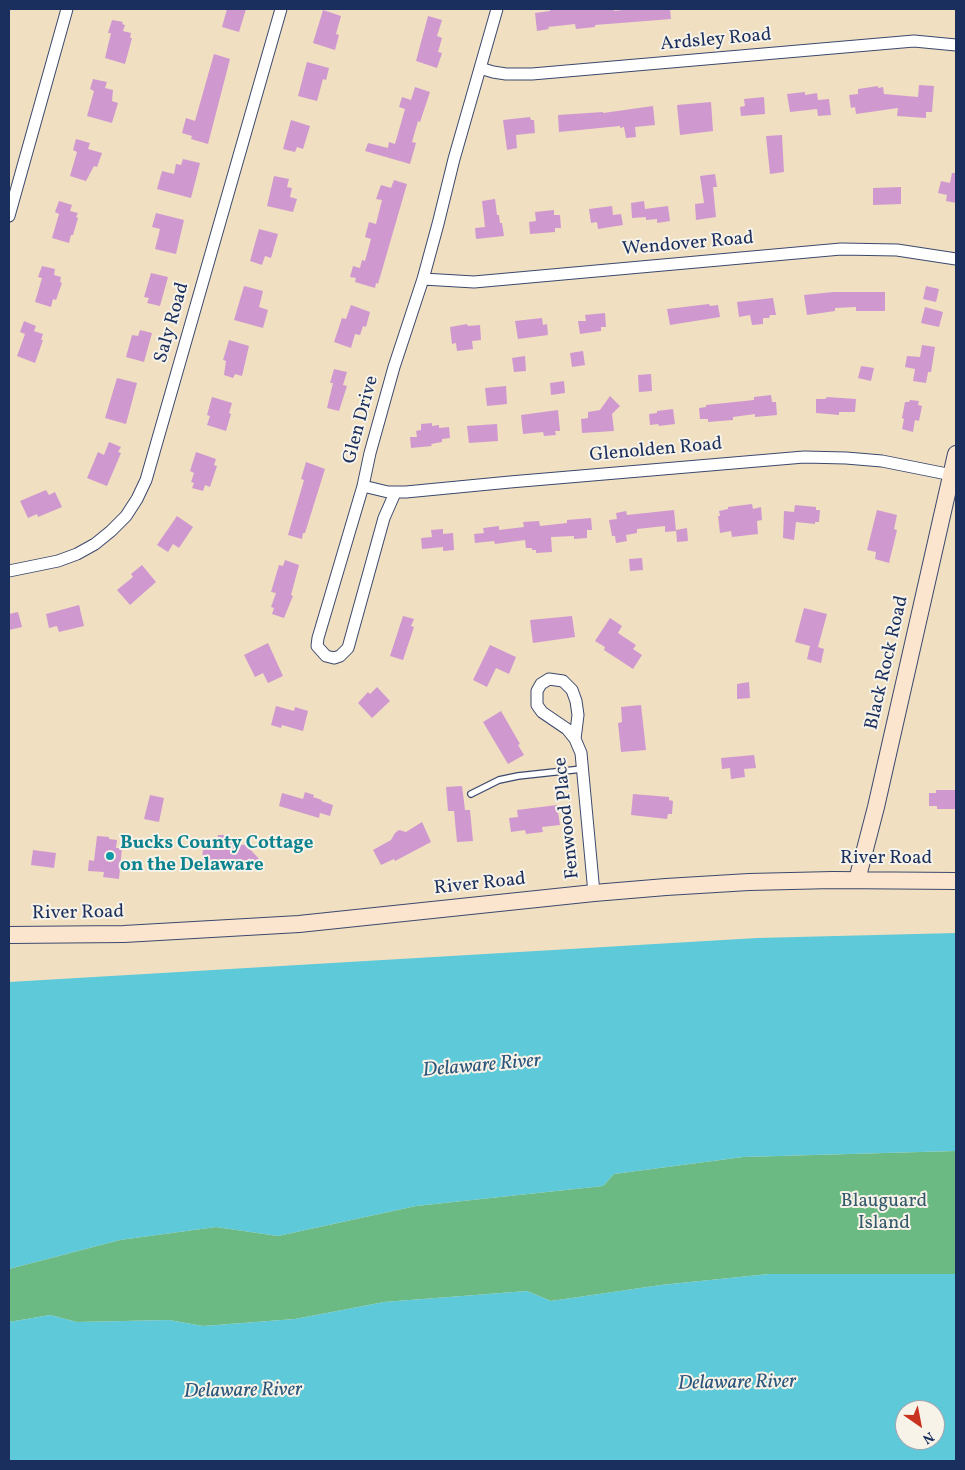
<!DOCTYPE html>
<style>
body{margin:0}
#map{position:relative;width:965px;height:1470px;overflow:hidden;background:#f0dfc1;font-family:Vollkorn,serif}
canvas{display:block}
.frame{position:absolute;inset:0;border:10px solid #1b2f5e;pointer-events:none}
.north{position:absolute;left:895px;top:1400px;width:50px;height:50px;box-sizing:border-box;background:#f7f3e8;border:1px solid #9fa5b1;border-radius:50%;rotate:147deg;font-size:14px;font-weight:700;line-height:20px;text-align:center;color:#1b2f5e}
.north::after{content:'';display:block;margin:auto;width:18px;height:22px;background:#c8321e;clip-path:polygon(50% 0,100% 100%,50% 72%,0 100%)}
</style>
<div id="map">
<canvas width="965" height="1470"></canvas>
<div class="frame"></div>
<div class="north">N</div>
</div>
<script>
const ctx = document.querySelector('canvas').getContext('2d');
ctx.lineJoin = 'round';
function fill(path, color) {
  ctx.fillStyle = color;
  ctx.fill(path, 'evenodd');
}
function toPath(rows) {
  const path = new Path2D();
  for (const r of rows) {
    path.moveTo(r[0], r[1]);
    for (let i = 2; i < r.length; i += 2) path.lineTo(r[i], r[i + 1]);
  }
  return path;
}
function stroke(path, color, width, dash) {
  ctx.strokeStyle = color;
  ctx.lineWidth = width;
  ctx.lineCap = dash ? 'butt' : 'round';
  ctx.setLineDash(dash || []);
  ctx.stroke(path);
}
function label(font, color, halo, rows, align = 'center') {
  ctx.font = font + ' Vollkorn,serif';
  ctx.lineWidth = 4;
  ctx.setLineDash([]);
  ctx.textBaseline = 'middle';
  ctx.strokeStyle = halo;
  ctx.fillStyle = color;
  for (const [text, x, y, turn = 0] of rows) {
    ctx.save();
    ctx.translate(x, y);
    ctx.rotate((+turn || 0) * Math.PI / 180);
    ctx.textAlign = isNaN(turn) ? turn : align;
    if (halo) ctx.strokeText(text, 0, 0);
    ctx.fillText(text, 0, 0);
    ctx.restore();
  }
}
fill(toPath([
 [956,1151,956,1274,769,1274,661,1285,551,1301,527,1291,384,1302,295,1319,203,1326,169,1320,77,1322,50,1315,9,1322,9,1269,120,1240,216,1227,278,1236,416,1206,603,1186,614,1174,743,1157]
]), '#6cba83');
fill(toPath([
 [956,933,956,1151,743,1157,614,1174,603,1186,416,1206,278,1236,216,1227,120,1240,9,1269,9,982,757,938],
 [769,1274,956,1274,956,1461,9,1461,9,1322,50,1315,77,1322,169,1320,203,1326,295,1319,384,1302,527,1291,551,1301,661,1285],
 [905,1410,935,1410,935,1440,905,1440]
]), '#5ec9d8');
fill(toPath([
 [227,9,246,9,239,32,222,27],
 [550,9,614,9,614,11,631,9,670,9,671,19,595,25,595,27,576,29,575,24,548,27,549,29,537,31,535,13,550,11],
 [323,10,341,16,336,34,339,35,335,50,313,43],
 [428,16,442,20,437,36,442,38,438,52,442,53,437,68,416,61],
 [112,20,123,22,122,24,125,25,123,31,131,33,130,38,132,38,125,64,105,58,111,33,108,33],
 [214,54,230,59,208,144,191,139,192,136,182,133,186,118,195,121],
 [307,62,329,68,326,80,323,79,317,101,298,96],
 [93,79,107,82,105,88,113,90,112,101,118,103,112,123,87,116,94,91,90,89],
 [919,85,934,86,932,112,926,112,926,118,897,116,898,108,856,114,855,107,851,108,849,95,858,94,858,89,878,86,878,88,883,87,884,94,918,97],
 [415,87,430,92,420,122,418,121,412,142,416,143,410,164,365,151,368,143,388,148,389,142,395,144,405,109,399,107,402,97,411,100],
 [805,92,805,95,817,93,818,100,829,99,831,115,818,116,817,109,790,112,787,94],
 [764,97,765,114,741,116,740,107,745,106,744,99],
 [711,102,713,131,680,135,677,105],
 [653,106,655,125,635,127,636,137,626,138,624,127,620,128,620,126,559,132,558,115,603,112,603,113],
 [530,117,531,120,534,120,535,133,516,135,517,148,507,150,503,120],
 [291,120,310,126,303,149,297,147,295,152,283,149],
 [782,135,784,172,770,174,766,136],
 [76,139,90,143,88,149,102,153,97,167,94,166,86,181,70,176,77,152,73,150],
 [183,159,200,163,191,198,157,189,162,171,174,174,176,164,181,165],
 [952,173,956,173,956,203,946,201,947,195,938,193,941,181,950,183],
 [715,174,717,187,713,187,716,217,696,220,695,204,704,203,700,176],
 [274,176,289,179,287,187,292,188,290,197,297,199,293,212,267,206],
 [394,180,407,184,378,284,376,283,375,288,355,282,356,278,350,277,353,266,360,268,362,260,365,261,371,239,365,237,369,222,376,224,382,200,376,199,381,185,391,188],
 [901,187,901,204,873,205,873,188],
 [495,199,497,215,499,215,500,223,502,223,504,236,476,239,475,228,485,227,482,201],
 [59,201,72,205,70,211,78,213,76,217,78,218,73,235,71,235,69,243,52,238,59,214,55,212],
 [644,201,645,209,668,206,670,221,657,223,657,219,646,220,646,217,632,218,631,203],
 [612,206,613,215,621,214,623,225,598,229,597,222,591,223,589,209],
 [554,210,554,215,560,215,561,228,555,228,555,232,530,234,529,222,536,221,535,212],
 [156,213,184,220,176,254,155,249,160,229,152,227],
 [259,229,278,234,271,258,265,256,262,265,250,261],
 [42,266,55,269,54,275,61,277,60,282,62,283,56,300,53,299,51,307,35,302,42,278,38,277],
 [151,273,168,277,160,306,147,303,149,298,144,297],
 [244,286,263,291,259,307,268,310,263,328,234,320],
 [926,286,939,289,936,302,923,299],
 [833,292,885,292,885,311,856,311,856,307,835,308,835,311,807,315,804,295],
 [773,298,776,315,770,315,769,318,763,318,763,324,752,325,750,315,739,317,737,302],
 [709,304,710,306,718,305,720,317,670,325,667,309],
 [351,305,370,312,366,327,363,326,360,335,355,334,351,348,334,342,342,318,346,319],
 [925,307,943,312,939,327,921,323],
 [605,313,606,327,601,327,601,331,580,334,578,321,586,321,585,315],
 [542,318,543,325,547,324,548,335,518,339,515,321],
 [24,321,36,326,34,331,43,334,41,340,43,340,35,363,17,356,25,334,20,332],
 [467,324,468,326,480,325,481,340,472,341,473,349,457,351,456,343,452,344,450,327],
 [140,330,152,333,144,362,126,357,132,335,138,336],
 [229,340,249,346,242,376,235,374,233,378,224,375,226,361,223,360],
 [922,345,935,347,931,372,928,372,926,383,913,381,915,369,905,367,907,356,920,357],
 [583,351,585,365,572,367,570,353],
 [525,356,526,371,514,372,512,358],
 [861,366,874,368,871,381,858,378],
 [334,369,347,372,343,385,347,386,339,411,327,408,333,383,330,383],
 [651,374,652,391,639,392,638,375],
 [117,378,137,383,126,424,105,418],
 [564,381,565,393,551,395,550,383],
 [506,386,507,404,487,406,485,388],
 [771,395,772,402,776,402,777,415,755,417,755,414,733,417,733,420,708,422,708,419,700,419,699,408,706,407,706,405,754,400,754,397],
 [610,396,620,406,612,414,614,431,582,433,581,419,588,418,588,412,600,410],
 [212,397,232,403,229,413,231,414,226,431,207,425,210,416,207,415],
 [827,397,856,399,855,412,839,412,839,415,816,413,816,399,825,399],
 [910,400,919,401,918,405,922,406,919,421,915,420,913,432,902,429,904,419,902,418,905,402,909,402],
 [673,409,675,424,659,426,658,424,650,425,649,414,657,413,657,411],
 [558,410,560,431,555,431,556,435,544,436,543,432,523,434,521,415],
 [432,423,432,426,439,425,439,428,449,427,450,438,442,439,442,442,431,444,432,446,411,448,410,437,417,437,416,431,421,430,421,424],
 [497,424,498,441,469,443,467,426],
 [109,442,121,447,118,452,121,453,107,486,87,478,98,452,104,455],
 [196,452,216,459,214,465,217,466,210,487,205,485,203,491,192,488,194,483,191,482,194,473,190,471],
 [306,462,325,469,305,533,303,533,302,539,288,535,304,480,301,479],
 [46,490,49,495,55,492,62,507,38,517,37,514,28,518,20,501],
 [752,504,753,509,761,507,762,520,757,521,758,534,732,537,731,531,720,533,718,516,720,516,719,511,728,509,728,507],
 [795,505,816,507,816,510,820,510,819,522,815,522,815,524,796,522,794,540,783,538,784,511,794,512],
 [674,510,676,531,665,532,665,526,637,529,637,533,626,535,627,541,616,543,615,536,612,536,609,520,617,519,616,513,626,511,627,515],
 [877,510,897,515,894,529,897,530,889,563,875,559,876,552,867,550],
 [177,516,193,527,179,548,173,544,168,552,157,545],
 [591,518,592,530,587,530,587,538,574,539,574,536,551,537,552,552,536,553,536,550,532,550,532,548,526,548,525,540,495,544,494,541,475,543,474,534,484,533,483,528,499,526,499,530,524,527,523,522,539,521,540,526,567,523,567,520],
 [687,528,688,541,677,542,676,530],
 [443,529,443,534,453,533,454,550,443,551,443,547,422,549,421,538,432,537,431,530],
 [642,558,643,570,630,571,629,559],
 [285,560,299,565,291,595,293,596,284,618,272,614,274,608,271,607,276,593,271,592,279,565,283,566],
 [142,565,156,582,130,605,117,590,133,577,131,574],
 [79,605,84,626,59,632,57,626,49,628,46,614],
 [804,608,827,614,818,647,824,649,821,663,807,659,810,646,795,642],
 [18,612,22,627,9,630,9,614],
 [403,616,414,619,411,626,414,627,403,660,390,656],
 [572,616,575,637,533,643,530,620],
 [610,618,622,626,618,633,636,645,633,649,642,655,633,669,604,650,605,647,595,641],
 [268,643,283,676,268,683,263,673,255,677,244,655],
 [490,645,516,657,509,674,496,668,487,687,473,680],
 [749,682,750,698,737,699,737,684],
 [377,687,390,701,372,718,358,703,368,692,370,694],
 [641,705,646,750,621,752,618,723,622,722,621,707],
 [276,706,294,711,295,707,308,711,303,731,282,725,281,728,271,725],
 [501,711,520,744,518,745,524,755,508,764,483,722],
 [754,755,756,768,744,769,745,777,731,779,730,768,722,769,721,758],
 [462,786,465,810,470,810,473,841,457,842,454,811,448,811,446,787],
 [936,790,956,790,956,809,937,809,937,806,929,806,929,793,936,793],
 [305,792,314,795,313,797,322,800,321,801,333,805,330,816,320,813,319,818,279,806,282,793,303,799],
 [633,794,669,797,669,800,673,801,672,814,668,814,667,819,631,815],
 [150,795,164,798,159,822,144,819],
 [557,805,560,825,542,827,543,832,526,834,525,830,511,832,509,818,518,817,517,810],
 [422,822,431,842,395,861,394,859,381,865,373,850,391,840,395,833,399,830,406,832],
 [218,835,230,835,230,841,233,841,233,844,246,845,261,861,251,871,242,861,202,860,203,849,217,849],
 [97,836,109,837,109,839,117,840,116,848,122,848,119,879,103,877,104,872,88,871,89,860,94,861],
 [33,850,56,853,54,868,31,865]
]), '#cf99d0');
const lane = toPath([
 [471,794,499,780,518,776,582,769]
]);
const street = toPath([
 [480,68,493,72,506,74,532,74,914,41,956,45],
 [9,216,67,9],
 [423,279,474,282,841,249,897,250,956,259],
 [363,486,388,492,406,492,510,482,804,457,846,458,882,461,952,475],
 [395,493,384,518,348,648,340,656,334,658,326,656,317,646,318,638,363,486,370,453,394,367,423,279,438,224,454,159,497,9],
 [9,571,58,561,77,554,95,544,111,531,126,516,137,499,146,480,281,9],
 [549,679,563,681,572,690,576,701,578,715,575,739,567,729,542,712,537,705,537,691,541,684,549,679],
 [575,739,581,753,594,893]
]);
const secondary = toPath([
 [857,880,876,807,956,454],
 [9,935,124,934,299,924,594,893,666,887,749,882,833,880,956,881]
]);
stroke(lane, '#3b496d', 8);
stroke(street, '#3b496d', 13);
stroke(secondary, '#3b496d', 18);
stroke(lane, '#fff', 5.5);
stroke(street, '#fff', 11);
stroke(secondary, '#fbe5cf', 16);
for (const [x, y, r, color] of [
 [110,856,5,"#0f9aa8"]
]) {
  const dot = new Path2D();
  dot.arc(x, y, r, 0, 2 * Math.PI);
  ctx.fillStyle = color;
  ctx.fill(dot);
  stroke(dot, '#f7f3e8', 2);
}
label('19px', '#1b2f5e', '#f7f3e8', [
 ["Ardsley Road",716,41,-5],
 ["Wendover Road",688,245,-5],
 ["Saly Road",173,323,-74],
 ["Glen Drive",362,420,-75],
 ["Glenolden Road",656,451,-5],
 ["Black Rock Road",888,663,-77],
 ["Fenwood Place",568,818,-96],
 ["River Road",886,860],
 ["River Road",480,885,-6],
 ["River Road",78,914,-1]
]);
label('bold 19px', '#0d838f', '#f7f3e8', [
 ["Bucks County Cottage",120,845],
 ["on the Delaware",120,867]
], 'left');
label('19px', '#365a6d', '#f7f3e8', [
 ["Blauguard",884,1203],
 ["Island",884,1225]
]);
label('italic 20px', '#2c567c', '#f7f3e8', [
 ["Delaware River",482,1067,-5],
 ["Delaware River",737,1384,-1],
 ["Delaware River",243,1392,-1]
]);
</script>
